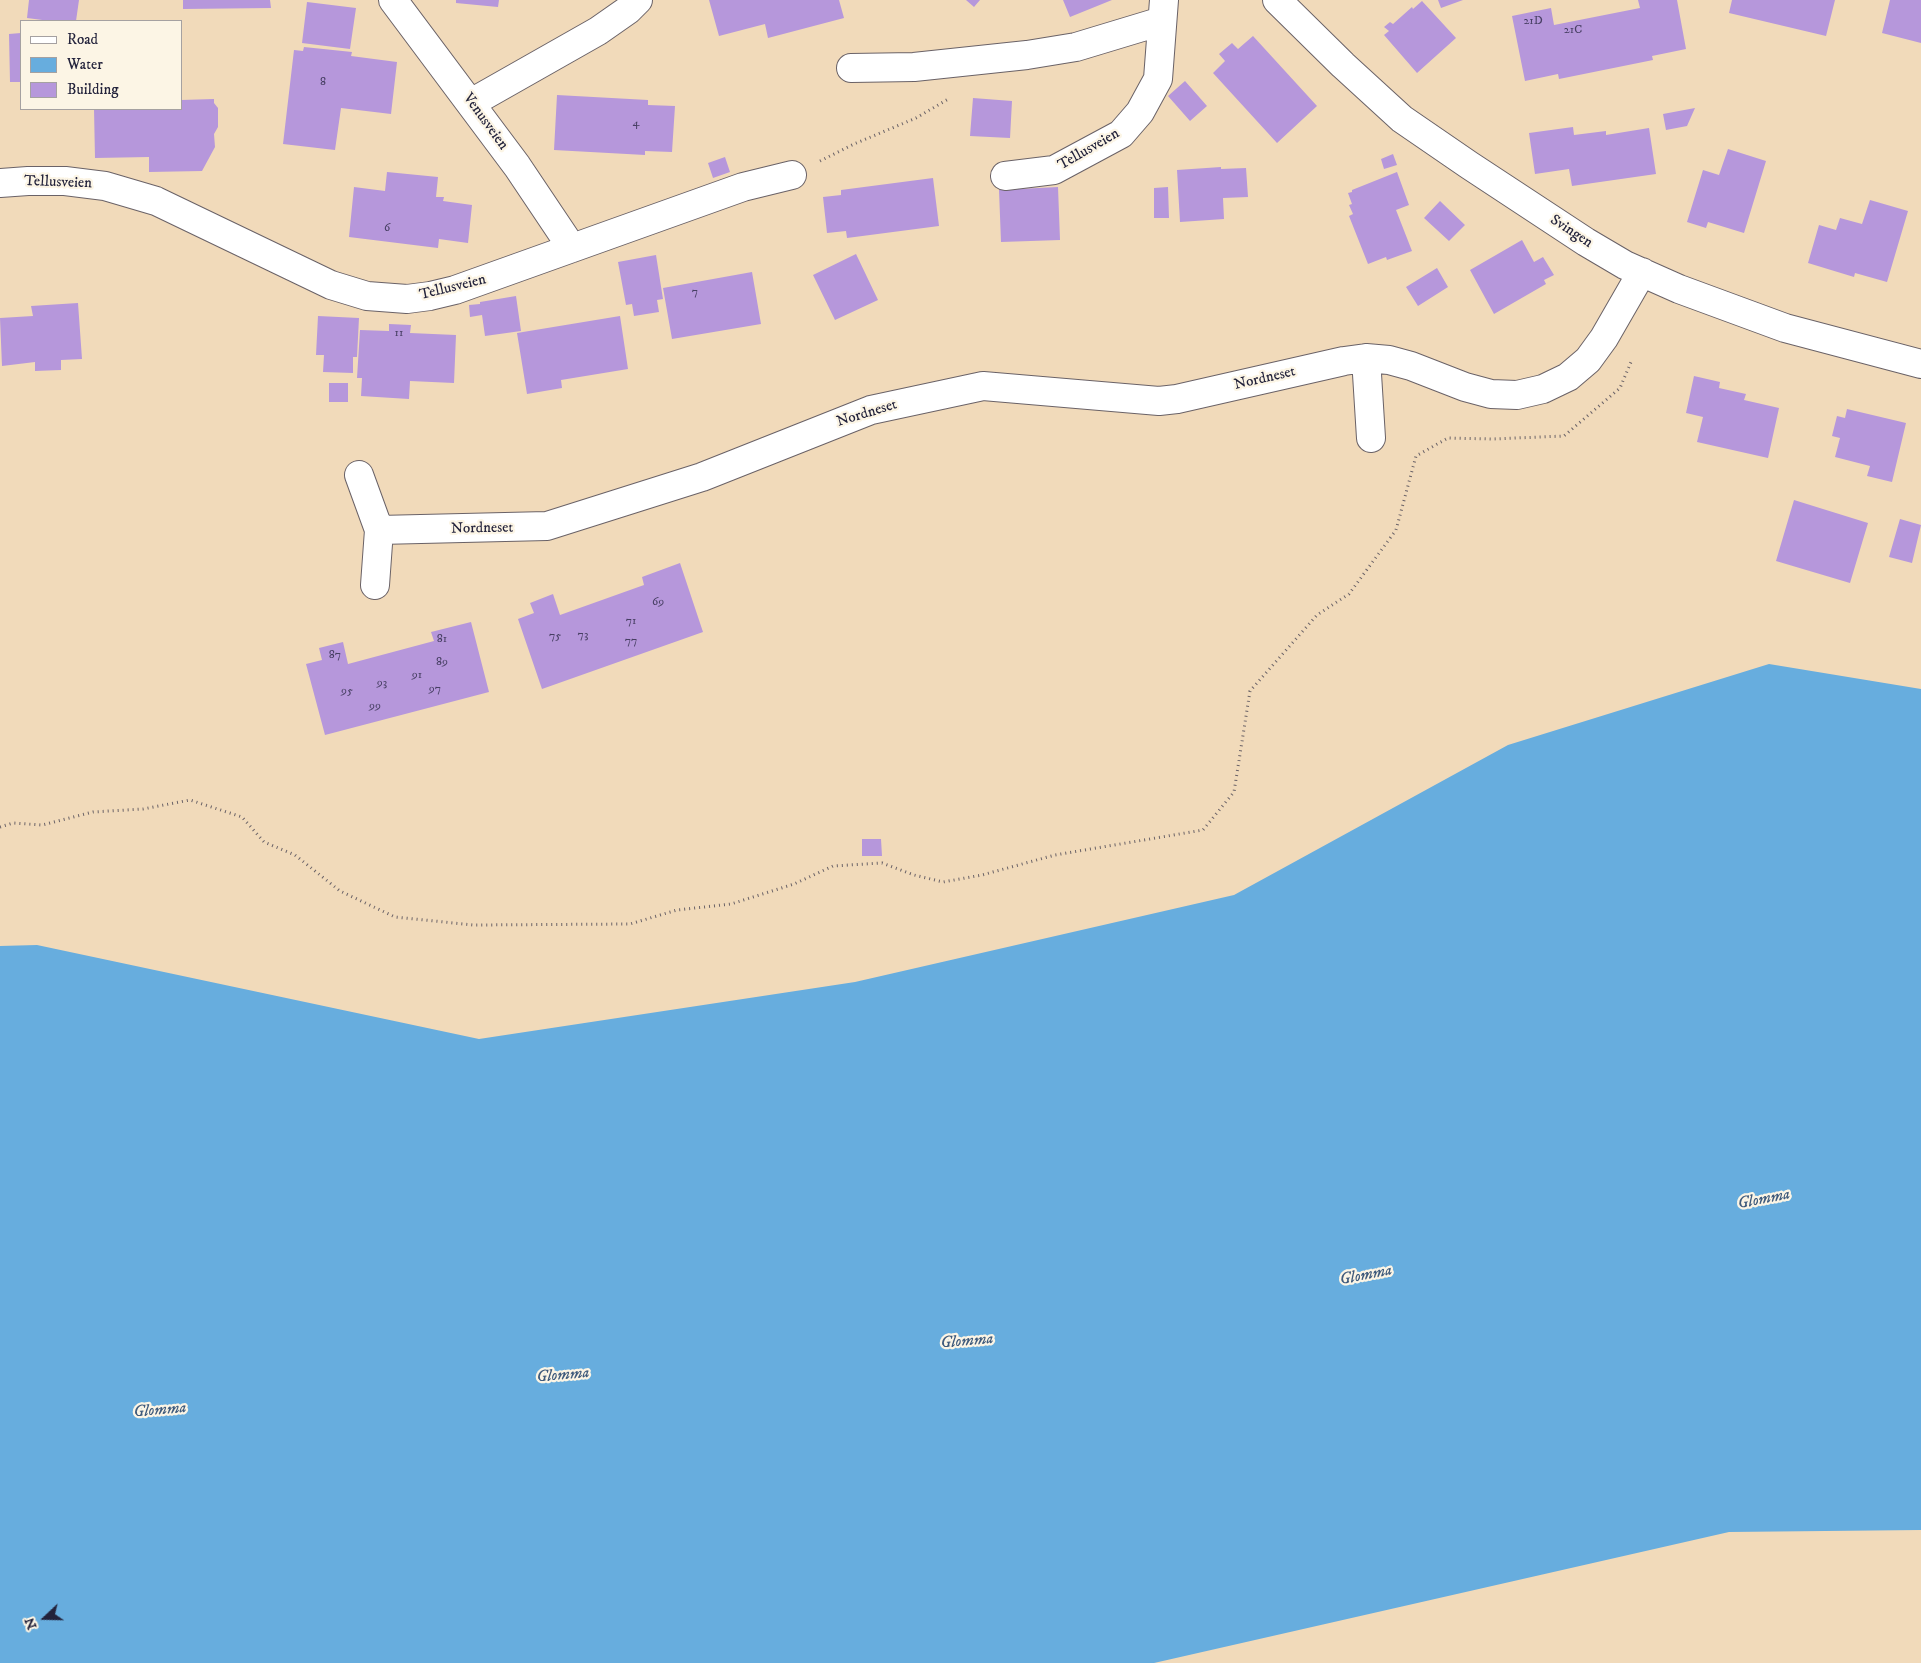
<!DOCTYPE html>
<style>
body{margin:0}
#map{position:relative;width:1921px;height:1663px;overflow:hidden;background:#f1daba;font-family:"IM FELL DW Pica",serif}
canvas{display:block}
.legend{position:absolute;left:20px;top:20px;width:162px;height:90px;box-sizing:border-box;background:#fcf5e5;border:1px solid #a5a1a1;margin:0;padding:6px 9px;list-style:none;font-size:15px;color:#22223b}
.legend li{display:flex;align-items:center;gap:10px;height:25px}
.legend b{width:25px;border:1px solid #a5a1a1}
.north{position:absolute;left:20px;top:1593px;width:50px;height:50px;-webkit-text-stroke:4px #fcf5e5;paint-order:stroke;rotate:249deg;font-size:14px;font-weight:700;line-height:20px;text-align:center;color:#22223b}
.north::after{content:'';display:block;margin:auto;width:18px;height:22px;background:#22223b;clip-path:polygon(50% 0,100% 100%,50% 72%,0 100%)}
</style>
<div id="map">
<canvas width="1921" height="1663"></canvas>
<ul class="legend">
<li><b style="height:6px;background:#fff"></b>Road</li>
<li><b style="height:14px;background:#67adde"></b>Water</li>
<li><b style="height:14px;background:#b697db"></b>Building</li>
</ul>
<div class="north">N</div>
</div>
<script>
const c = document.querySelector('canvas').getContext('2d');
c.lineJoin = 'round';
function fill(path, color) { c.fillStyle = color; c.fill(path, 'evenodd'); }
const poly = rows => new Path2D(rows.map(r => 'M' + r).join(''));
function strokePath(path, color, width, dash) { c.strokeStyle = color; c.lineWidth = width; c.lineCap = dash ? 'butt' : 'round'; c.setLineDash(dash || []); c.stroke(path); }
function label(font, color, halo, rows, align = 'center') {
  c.font = font + ' "IM FELL DW Pica",serif'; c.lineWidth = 4.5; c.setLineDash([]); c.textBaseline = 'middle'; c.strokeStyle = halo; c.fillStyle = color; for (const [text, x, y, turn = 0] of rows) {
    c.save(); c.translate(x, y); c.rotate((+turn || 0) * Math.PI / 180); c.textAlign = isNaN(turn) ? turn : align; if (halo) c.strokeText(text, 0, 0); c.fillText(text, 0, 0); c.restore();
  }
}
fill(poly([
 [1769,664,1921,689,1921,1530,1729,1532,1154,1663,0,1663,0,946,37,945,479,1039,855,982,1234,895,1508,745]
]), '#67adde');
fill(poly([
 [29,0,79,0,76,21,50,21,27,18],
 [183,0,270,0,271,8,183,9],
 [456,0,499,0,498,7,456,3],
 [709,0,839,0,844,18,768,38,765,24,719,36],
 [966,0,980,0,974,7],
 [1063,0,1112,0,1070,17],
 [1438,0,1463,0,1441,8],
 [1638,0,1677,0,1686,49,1652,56,1653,60,1564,78,1559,79,1558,74,1525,81,1512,16,1551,8,1554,25,1640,8],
 [1732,0,1835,0,1826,36,1729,13],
 [1890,0,1921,0,1921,43,1882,33],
 [1422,1,1456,38,1417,73,1384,35,1389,31,1384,27,1390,22,1393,24,1412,7,1413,9],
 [307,2,356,8,350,49,302,43],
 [21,33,21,82,10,82,9,34],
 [1253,36,1317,106,1277,143,1213,73,1225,61,1219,54,1232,43,1238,49],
 [304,47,352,52,351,56,397,62,391,114,341,108,335,150,283,144,294,50,303,51],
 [1185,81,1207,106,1190,121,1168,96],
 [557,95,648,100,648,105,675,106,672,152,645,151,645,155,554,150],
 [973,98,1012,101,1010,138,970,136],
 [214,99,214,103,218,108,218,127,214,134,215,147,202,171,149,172,149,157,95,158,94,109,181,109,181,100],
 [1695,108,1687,126,1666,130,1663,114],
 [1573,127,1574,135,1606,131,1606,135,1649,128,1656,174,1572,186,1569,169,1535,174,1529,133],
 [1728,149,1766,161,1744,233,1708,222,1706,228,1687,222,1703,170,1719,175],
 [1393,154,1397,165,1384,169,1381,159],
 [725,157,730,172,713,178,708,163],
 [1221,167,1221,169,1246,168,1248,197,1223,198,1224,219,1180,222,1177,170],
 [387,172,438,177,436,197,444,197,443,201,472,205,468,243,439,239,438,248,349,237,354,187,385,191],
 [1397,172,1409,205,1396,210,1412,251,1387,260,1386,257,1368,264,1349,216,1353,214,1349,205,1352,204,1348,193,1352,192,1352,190],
 [933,178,939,226,847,238,846,231,827,233,823,197,841,195,841,190],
 [1058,187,1060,240,1001,242,999,190],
 [1168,187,1169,218,1154,218,1154,188],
 [1870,200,1908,211,1887,282,1855,273,1854,277,1808,263,1819,225,1836,230,1840,218,1862,224],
 [1440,201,1465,225,1449,241,1424,218],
 [1522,240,1534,262,1543,257,1554,275,1544,280,1546,284,1494,314,1470,270],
 [856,254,878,300,835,320,813,275],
 [656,255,663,299,657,300,659,312,634,316,632,304,626,305,618,262],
 [1437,268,1448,287,1418,306,1406,287],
 [752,272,761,324,672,339,663,288],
 [516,296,521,331,485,336,482,315,470,317,469,305,480,304,480,302],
 [78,303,82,359,61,360,61,370,35,371,35,362,2,366,0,318,33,316,31,306],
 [318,316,359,318,357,357,353,357,353,373,323,372,324,355,316,355],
 [620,316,628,369,561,380,562,388,527,394,517,333],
 [389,324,411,325,410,333,456,335,454,383,410,381,409,399,361,396,362,378,357,378,360,330,389,331],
 [1694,376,1720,382,1719,388,1746,394,1744,400,1779,408,1768,458,1697,442,1703,417,1686,413],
 [329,383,348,383,348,402,329,402],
 [1847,409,1906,423,1892,482,1867,476,1870,466,1835,457,1840,438,1832,436,1837,416,1845,418],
 [1794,500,1868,523,1850,583,1776,561],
 [1900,519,1921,525,1912,563,1889,557],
 [680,563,703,632,542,689,518,619,534,613,530,603,553,594,560,615,644,585,642,577],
 [471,622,489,692,325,735,306,664,322,660,319,648,343,642,348,664,434,641,431,632],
 [862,839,881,839,882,856,862,856]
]), '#b697db');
const minor = poly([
 [393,0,517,166,572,248],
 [1277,0,1343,65,1402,119,1469,165,1586,242,1625,265,1679,289,1785,328,1921,364],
 [851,68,914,67,1027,55,1076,47,1162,21],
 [471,103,598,31,628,10,638,0],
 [1005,176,1054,170,1121,134,1140,112,1158,79,1164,0],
 [0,183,28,181,65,181,105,186,156,201,331,285,367,296,407,299,430,296,455,290,743,187,792,175],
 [1366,358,1371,438],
 [359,475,379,530,375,585],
 [379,530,547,526,702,477,871,410,983,386,1159,401,1177,399,1344,361,1366,358,1389,360,1411,366,1465,387,1491,394,1517,395,1543,389,1568,377,1588,360,1604,338,1642,272]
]);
strokePath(minor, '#6a6267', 30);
strokePath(poly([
 [820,161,854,144,916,118,950,98],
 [0,827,13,823,42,825,93,812,143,809,190,800,242,817,264,842,295,855,340,891,395,917,473,925,630,924,677,910,731,904,794,884,833,866,882,863,914,875,943,882,982,875,1055,855,1203,830,1234,792,1250,691,1317,615,1349,594,1396,530,1416,456,1448,438,1492,439,1564,436,1620,388,1631,362]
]), '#6a6267', 3, [1, 4]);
strokePath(minor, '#fff', 28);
label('12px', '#473f63', null, [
 ["21D",1533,22],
 ["21C",1573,31],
 ["8",323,83],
 ["4",636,124],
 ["6",387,229],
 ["7",695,293],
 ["11",399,334],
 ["69",658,603],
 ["71",631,622],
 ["73",583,636],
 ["75",555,637],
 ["81",442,640],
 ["77",631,642],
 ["87",335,656],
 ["89",442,663],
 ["91",417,676],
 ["93",382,684],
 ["97",435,690],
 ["95",347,692],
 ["99",375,707]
]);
label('15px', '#22223b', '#fcf5e5', [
 ["Venusveien",485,122,54],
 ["Tellusveien",1089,150,-30],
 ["Tellusveien",58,183,2],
 ["Svingen",1571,232,33],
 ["Tellusveien",453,288,-14],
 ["Nordneset",1265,379,-13],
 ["Nordneset",867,414,-17],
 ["Nordneset",482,529,-1]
]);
label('italic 16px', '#3e5a7c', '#fcf5e5', [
 ["Glomma",1764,1200,-11],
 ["Glomma",1366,1276,-11],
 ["Glomma",967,1342,-5],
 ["Glomma",563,1376,-5],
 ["Glomma",160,1411,-5]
]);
</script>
